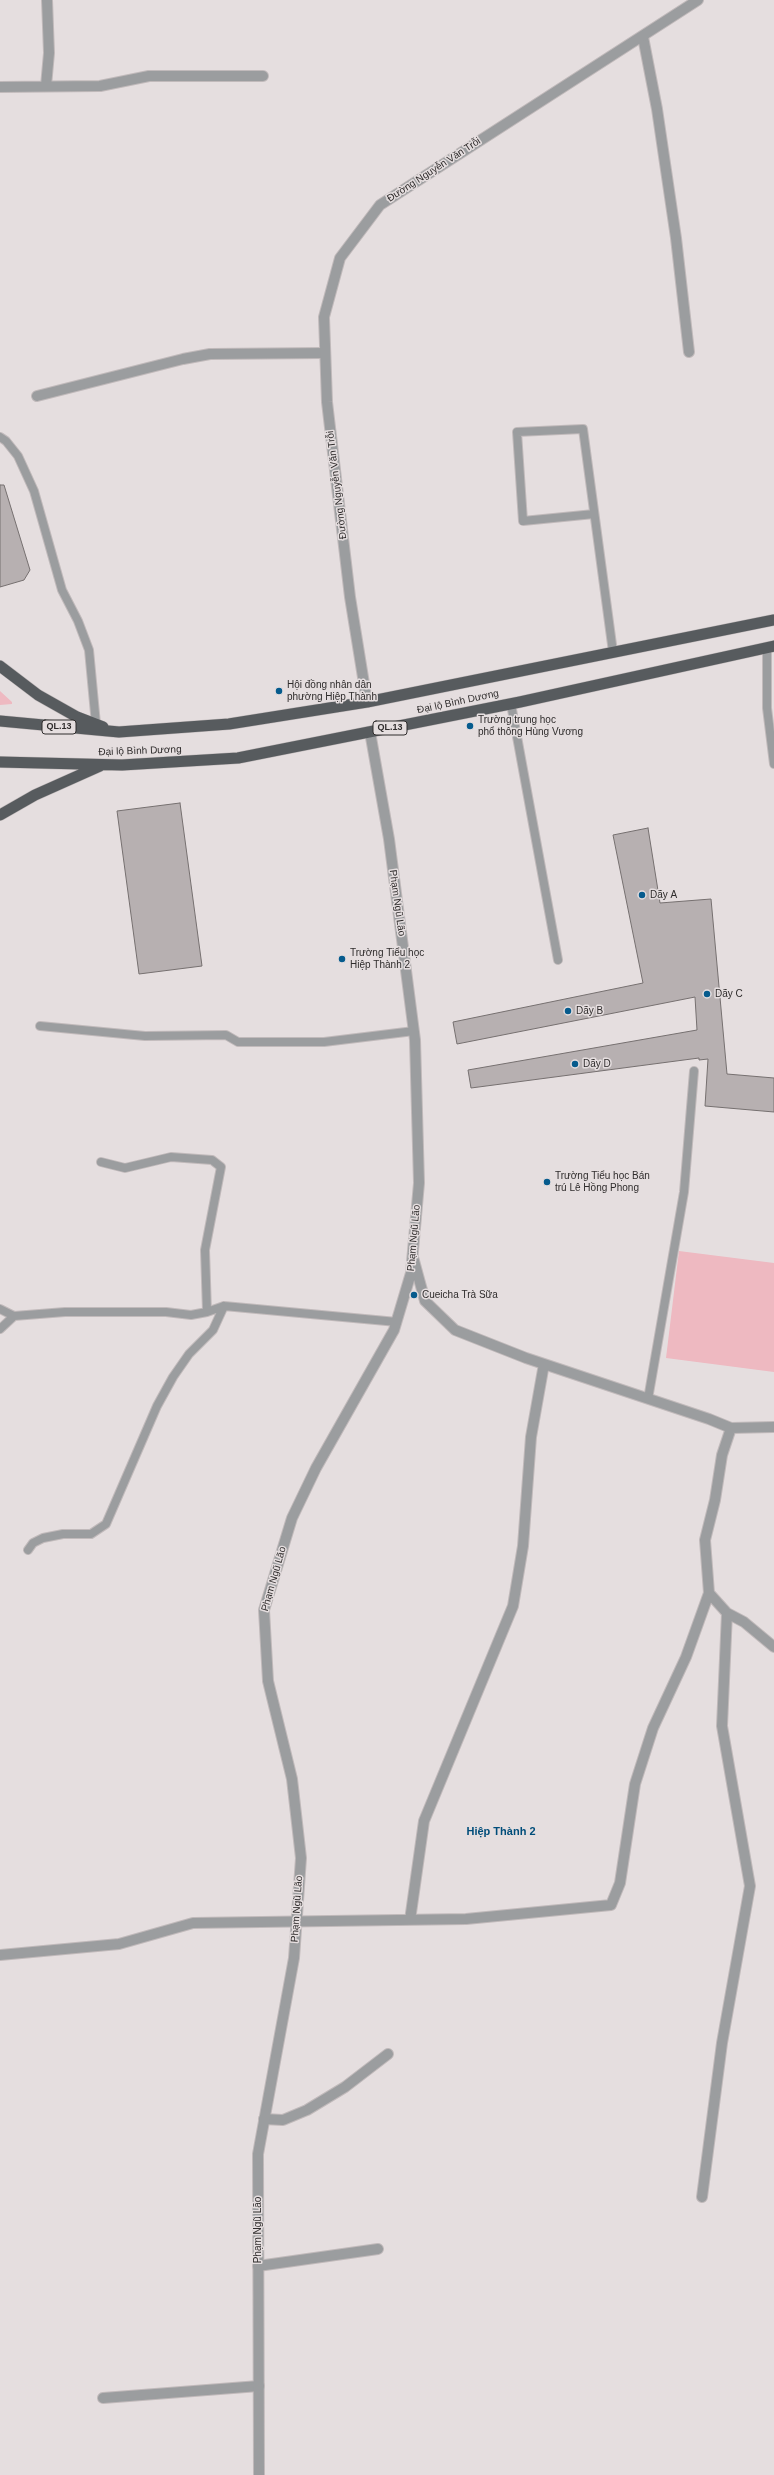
<!DOCTYPE html>
<meta charset="utf-8">
<style>
body{margin:0}
canvas{display:block;background:#e5dedf}
</style>
<canvas width="774" height="2475"></canvas>
<script>
const c = document.querySelector('canvas').getContext('2d');
c.lineJoin = 'round';
function fill(path, color) { c.fillStyle = color; c.fill(path, 'evenodd'); }
const poly = rows => new Path2D(rows.map(r => 'M' + r).join(''));
function strokePath(path, color, width, dash) { c.strokeStyle = color; c.lineWidth = width; c.lineCap = dash ? 'butt' : 'round'; c.setLineDash(dash || []); c.stroke(path); }
function label(font, color, halo, rows, align = 'center') {
  c.font = font + ' Arial,sans-serif'; c.lineWidth = 3; c.setLineDash([]); c.textBaseline = 'middle'; c.strokeStyle = halo; c.fillStyle = color; for (const [text, x, y, turn = 0] of rows) {
    c.save(); c.translate(x, y); c.rotate((+turn || 0) * Math.PI / 180); c.textAlign = isNaN(turn) ? turn : align; if (halo) c.strokeText(text, 0, 0); c.fillText(text, 0, 0); c.restore();
  }
}
fill(poly([
 [0,691,12,702,12,704,0,705],
 [679,1251,774,1263,774,1372,666,1358]
]), '#eeb9c1');
const building = poly([
 [0,485,4,485,30,570,24,580,0,587,0,485],
 [180,803,202,966,139,974,117,811,180,803],
 [648,828,660,903,711,899,727,1074,774,1078,774,1112,705,1106,708,1059,699,1060,699,1058,471,1088,468,1070,697,1030,695,997,457,1044,453,1022,643,983,613,835,648,828]
]);
fill(building, '#b7b0b1');
strokePath(building, '#767070', 1);
const service = poly([
 [0,437,6,441,18,456,34,491,62,590,78,621,89,650,96,724],
 [594,514,523,521,517,432,583,429,613,652],
 [767,648,767,708,774,764],
 [511,704,558,960],
 [40,1026,145,1036,226,1035,238,1042,324,1042,414,1031],
 [101,1162,125,1168,171,1157,212,1160,221,1167,205,1250,207,1312,224,1306,397,1322],
 [0,1309,14,1316,65,1312,166,1312,191,1315,207,1312],
 [0,1329,14,1316],
 [648,1399,684,1192,694,1071],
 [28,1550,33,1543,43,1538,63,1534,91,1534,106,1524,157,1406,173,1377,189,1354,213,1330,224,1306]
]);
const minor = poly([
 [643,37,657,109,676,238,689,352],
 [46,86,49,53,47,0],
 [0,87,100,86,149,76,263,76],
 [37,396,183,359,210,354,325,353],
 [413,1257,425,1301,455,1330,526,1358,709,1419,731,1428,722,1455,715,1500,705,1540,709,1593,727,1613,744,1622,774,1647],
 [731,1428,774,1427],
 [410,1920,424,1821,513,1606,523,1546,531,1437,544,1364],
 [0,1955,119,1944,193,1923,466,1919,611,1905,620,1883,635,1784,653,1728,686,1657,709,1593],
 [264,2119,283,2120,307,2110,345,2087,388,2054],
 [702,2197,722,2043,750,1886,722,1726,727,1613],
 [258,2266,378,2249],
 [103,2398,259,2386]
]);
const tertiary = poly([
 [367,702,350,597,327,402,324,317,340,258,380,205,698,0],
 [259,2475,258,2154,294,1958,301,1858,292,1779,268,1681,264,1610,292,1518,316,1468,394,1330,411,1273,419,1183,415,1040,389,839,370,732]
]);
const trunk = poly([
 [0,666,38,695,77,717,103,727],
 [0,721,119,732,229,724,367,702,774,620],
 [0,762,122,765,238,758,520,702,774,646],
 [0,815,35,795,100,766]
]);
strokePath(service, '#c1babb', 10);
strokePath(minor, '#c1babb', 12);
strokePath(tertiary, '#c1babb', 12);
strokePath(trunk, '#c1babb', 12);
strokePath(service, '#9b9d9f', 8);
strokePath(minor, '#9b9d9f', 10);
strokePath(tertiary, '#9b9d9f', 10);
strokePath(trunk, '#575b5e', 11);
for (const [x, y, r, color] of [
 [279,691,4,"#065b8d"],
 [470,726,4,"#065b8d"],
 [642,895,4,"#065b8d"],
 [342,959,4,"#065b8d"],
 [707,994,4,"#065b8d"],
 [568,1011,4,"#065b8d"],
 [575,1064,4,"#065b8d"],
 [547,1182,4,"#065b8d"],
 [414,1295,4,"#065b8d"]
]) { const dot = new Path2D(); dot.arc(x, y, r, 0, 2 * Math.PI); c.fillStyle = color; c.fill(dot); strokePath(dot, '#e5dedf', 1.5); }
for (const [x, y, w] of [
 [59,727,34],
 [390,728,34]
]) { const box = new Path2D(); box.roundRect(x - w / 2, y - 7, w, 14, 3); c.fillStyle = '#e5dedf'; c.fill(box); strokePath(box, '#2f2c2c', 1); }
label('bold 9px', '#2f2c2c', null, [
 ["QL.13",59,727],
 ["QL.13",390,728]
]);
label('10px', '#2f2c2c', '#e5dedf', [
 ["Đường Nguyễn Văn Trỗi",434,170,-33],
 ["Đường Nguyễn Văn Trỗi",337,485,-97],
 ["Đại lộ Bình Dương",458,702,-12],
 ["Đại lộ Bình Dương",140,751,-2],
 ["Phạm Ngũ Lão",397,903,82],
 ["Phạm Ngũ Lão",414,1238,-85],
 ["Phạm Ngũ Lão",274,1579,-74],
 ["Phạm Ngũ Lão",297,1909,-86],
 ["Phạm Ngũ Lão",258,2230,-90]
]);
label('10px', '#2f2c2c', '#e5dedf', [
 ["Hội đồng nhân dân",287,685],
 ["phường Hiệp Thành",287,697],
 ["Trường trung học",478,720],
 ["phổ thông Hùng Vương",478,732],
 ["Dãy A",650,895],
 ["Trường Tiểu học",350,953],
 ["Hiệp Thành 2",350,965],
 ["Dãy C",715,994],
 ["Dãy B",576,1011],
 ["Dãy D",583,1064],
 ["Trường Tiểu học Bán",555,1176],
 ["trú Lê Hồng Phong",555,1188],
 ["Cueicha Trà Sữa",422,1295]
], 'left');
label('bold 11px', '#004d7a', '#e5dedf', [
 ["Hiệp Thành 2",501,1832]
]);
</script>
